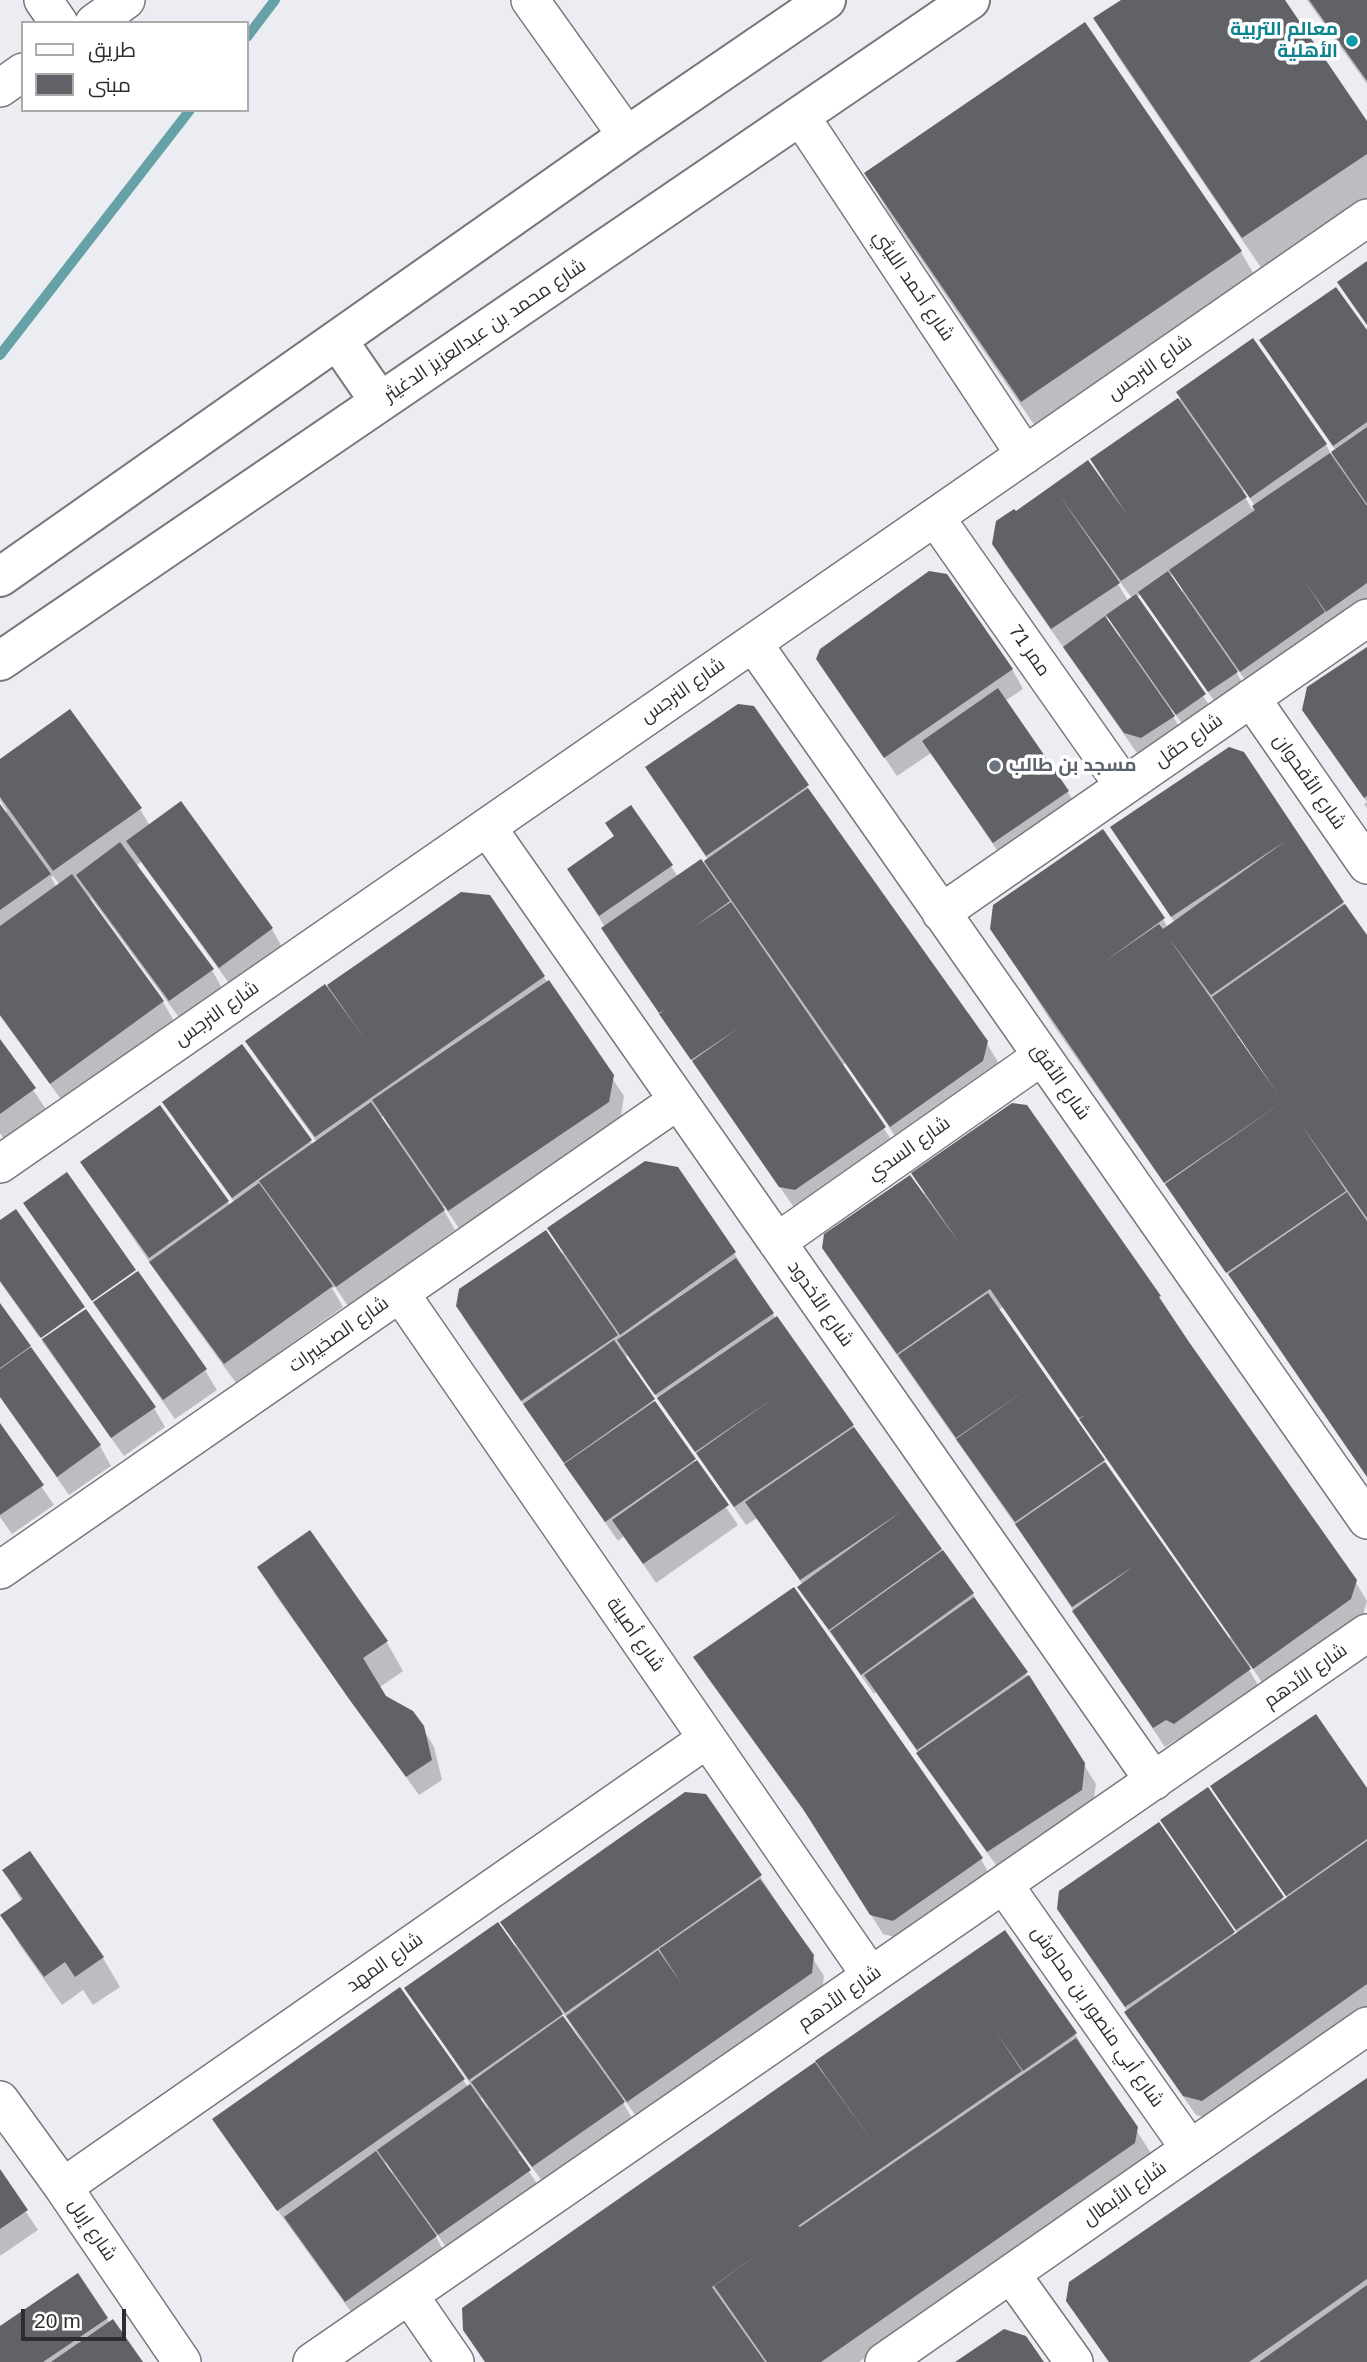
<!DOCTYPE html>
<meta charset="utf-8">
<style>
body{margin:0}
#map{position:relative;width:1367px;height:2362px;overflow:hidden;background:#ecedf2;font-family:Arial,Cairo,sans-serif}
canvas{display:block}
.legend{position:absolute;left:21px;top:21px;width:228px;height:91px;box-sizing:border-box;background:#fff;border:2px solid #ababac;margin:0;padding:9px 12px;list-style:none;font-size:21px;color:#2d2d2f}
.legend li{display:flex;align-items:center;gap:14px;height:35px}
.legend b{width:35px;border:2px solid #ababac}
.scale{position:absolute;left:21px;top:2309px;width:105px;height:32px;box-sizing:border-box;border:4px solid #2d2d2f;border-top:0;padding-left:9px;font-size:21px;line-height:24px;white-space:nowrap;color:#2d2d2f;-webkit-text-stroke:5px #fff;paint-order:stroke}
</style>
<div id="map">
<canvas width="1367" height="2362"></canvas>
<ul class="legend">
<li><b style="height:9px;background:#fff"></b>طريق</li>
<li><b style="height:19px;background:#616267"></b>مبنى</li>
</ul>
<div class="scale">20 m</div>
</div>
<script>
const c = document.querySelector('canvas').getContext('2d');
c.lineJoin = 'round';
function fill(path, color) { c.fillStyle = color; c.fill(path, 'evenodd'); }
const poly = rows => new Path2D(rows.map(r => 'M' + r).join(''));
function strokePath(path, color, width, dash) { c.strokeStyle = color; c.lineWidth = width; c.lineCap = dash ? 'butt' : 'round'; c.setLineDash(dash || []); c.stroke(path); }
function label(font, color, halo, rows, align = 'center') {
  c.font = font + ' Arial,Cairo,sans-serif'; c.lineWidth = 7; c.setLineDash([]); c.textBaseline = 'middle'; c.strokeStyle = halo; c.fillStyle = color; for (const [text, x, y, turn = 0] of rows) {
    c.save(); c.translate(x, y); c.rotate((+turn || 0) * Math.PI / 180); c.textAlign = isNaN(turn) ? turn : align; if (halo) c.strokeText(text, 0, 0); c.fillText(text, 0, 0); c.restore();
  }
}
fill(poly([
 [1124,0,1283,0,1367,124,1367,207,1266,275,1118,57,1096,19],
 [1307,0,1367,0,1367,84],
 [1084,25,1241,252,1263,290,1044,439,888,211,866,173],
 [1367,333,1367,611,1252,690,1238,670,1236,672,1248,692,1221,711,1141,594,1136,598,1216,715,1189,733,1172,710,1170,711,1185,737,1153,757,1137,753,1005,564,993,543,1015,513,1088,462,1102,482,1104,480,1092,459,1181,398,1326,445,1331,454,1336,451,1261,341],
 [1244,490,1255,506,1252,509,1242,492],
 [1173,574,1183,591,1180,593,1169,576],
 [1120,582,1132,598,1128,601,1118,584],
 [1109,617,1121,636,1118,638,1106,619],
 [1367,649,1367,808,1364,804,1367,802,1316,730,1304,710],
 [818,659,1012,669,1023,689,1005,701,1068,792,1084,821,1011,871,931,753,897,776],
 [753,708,819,805,986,1042,998,1062,994,1081,902,1146,845,1063,842,1065,896,1147,807,1209,793,1206,614,948,603,928,605,927,569,869,671,866,678,877,708,860,648,768],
 [1243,753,1367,939,1367,1476,1240,1291,1054,1026,992,929,1163,919,1168,928,1175,923,1112,827],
 [1240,1034,1271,1078,1268,1080,1236,1037],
 [0,761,140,809,150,826,181,804,272,929,283,949,231,986,141,862,136,866,212,970,223,990,181,1020,91,898,88,900,163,1002,174,1021,63,1102,0,1016,0,807,4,813,7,811,0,800],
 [53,876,60,885,57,888,51,877],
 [462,893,544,977,624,1096,620,1122,460,1230,444,1206,442,1207,455,1230,348,1306,335,1287,332,1288,343,1307,236,1383,163,1282,82,1163,228,1202,230,1206,235,1203,176,1122,165,1102,310,1141,313,1145,317,1142,259,1061,247,1042],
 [383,1116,390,1128,388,1129,380,1119],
 [0,1042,46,1109,4,1139,0,1133],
 [913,1174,1159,1297,1170,1316,1355,1581,1367,1601,1362,1619,1265,1687,1251,1666,1248,1668,1261,1690,1186,1743,1178,1739,1165,1747,1024,1537,836,1268,824,1248,925,1193],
 [1003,1307,1231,1637,1228,1639,998,1310],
 [25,1203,134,1269,91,1300],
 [0,1222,82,1307,39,1337,0,1282],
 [549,1229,734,1253,776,1319,973,1594,984,1614,1026,1673,1096,1784,1092,1810,1000,1871,876,1692,874,1694,811,1606,800,1587,803,1585,757,1518,746,1525,628,1355,624,1358,738,1525,656,1583,624,1536,618,1541,469,1326,457,1306,563,1253],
 [136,1272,205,1370,217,1390,175,1419,93,1303],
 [0,1306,100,1446,111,1466,69,1495,0,1397],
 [84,1310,154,1408,165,1427,124,1456,41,1340],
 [0,1426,54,1505,12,1534,0,1517],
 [259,1567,386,1641,403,1671,380,1687,386,1698,422,1727,434,1747,442,1780,419,1795,276,1596],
 [696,1657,981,1859,992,1879,905,1940,883,1934,817,1829,707,1677],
 [1208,1790,1284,1902,1288,1899,1224,1806,1367,1791,1367,2013,1214,2120,1196,2115,1138,2032,1126,2013,1128,2012,1071,1929,1159,1825,1235,1936,1238,1934,1174,1840],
 [5,1871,103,1958,120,1987,93,2005,83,1990,62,2005,19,1944,2,1915,22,1902],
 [760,1876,824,1976,822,1992,639,2120,623,2098,621,2099,634,2122,545,2185,520,2151,517,2153,541,2190,451,2254,437,2234,435,2235,447,2257,357,2320,226,2139,400,1990,468,2087,471,2085,406,1988,516,1946,502,1922],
 [562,2011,581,2040,579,2041,560,2012],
 [482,2098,488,2108,486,2109,479,2100],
 [386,2162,393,2173,391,2174,383,2164],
 [1004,1932,1075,2034,1154,2158,859,2362,485,2362,464,2329,825,2074],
 [1367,2080,1367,2362,1109,2362,1068,2301],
 [0,2173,38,2230,0,2256],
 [107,2319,141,2362,0,2362,0,2328]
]), '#0003');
strokePath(poly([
 [247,37,275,0],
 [0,355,190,110]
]), '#66a1a8', 10);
fill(poly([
 [1121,0,1285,0,1367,121,1367,154,1242,238,1093,18],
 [1309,0,1367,0,1367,81],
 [1085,22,1242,251,1021,402,864,173],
 [1367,261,1367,325,1337,282],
 [1336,287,1367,330,1367,422,1333,446,1259,340],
 [1253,338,1327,444,1250,498,1176,392],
 [1178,398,1247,497,1121,581,1059,495,1120,583,1051,629,992,544,996,521,1014,509,1016,511,1088,460,1128,516,1090,459],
 [1367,427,1367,504,1331,452],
 [1330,453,1367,506,1367,583,1326,612,1306,583,1325,612,1240,672,1169,570,1255,510,1252,506],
 [929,571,947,574,1013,669,884,758,816,659,820,649],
 [1168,571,1238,672,1208,692,1138,592],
 [1136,594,1206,694,1176,715,1106,615],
 [1105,616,1175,716,1141,738,1124,733,1063,647],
 [1367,647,1367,796,1364,798,1302,710,1307,687],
 [998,688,1069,791,993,843,922,741],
 [738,704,754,706,809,785,706,856,645,767],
 [70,709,142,808,53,871,0,797,0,759],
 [1229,747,1244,752,1344,902,1211,995,1168,937,1280,1097,1212,997,1345,904,1367,935,1367,1218,1300,1123,1346,1191,1226,1273,1165,1184,1284,1101,1164,1183,990,929,993,905,1103,829,1165,918,1104,962,1159,924,1163,929,1287,840,1171,917,1110,827],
 [808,788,988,1041,983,1061,890,1127,704,861],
 [181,801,273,928,219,968,126,841],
 [0,804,51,874,0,910],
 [631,805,673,865,599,916,567,869,614,836,605,823],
 [120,842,214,969,169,1001,76,875],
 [701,859,730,901,694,927,731,902,886,1127,795,1190,779,1187,692,1061,740,1027,691,1060,659,1014,666,1009,659,1013,601,928],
 [72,874,164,1001,50,1084,0,1015,0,926],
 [461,892,490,895,545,976,315,1137,245,1041,325,984,365,1039,327,985],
 [549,980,614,1075,609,1102,448,1211,372,1100],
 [0,1039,36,1088,0,1114],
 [242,1044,312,1140,232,1198,162,1102],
 [371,1102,445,1210,336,1287,259,1181],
 [1012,1103,1027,1105,1161,1296,1159,1297,1189,1342,1357,1580,1351,1599,1253,1669,1079,1419,1086,1415,1079,1418,990,1289,897,1354,822,1248,824,1234,910,1175,960,1244,911,1173],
 [160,1105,229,1201,149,1258,80,1162],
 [645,1161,678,1167,736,1252,620,1335,547,1228],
 [67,1172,136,1270,92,1301,23,1203],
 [259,1183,333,1286,224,1364,149,1262],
 [1347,1192,1367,1221,1367,1477,1228,1274],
 [16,1209,85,1307,41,1338,0,1281,0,1220],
 [546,1230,618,1335,521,1401,456,1306,459,1289],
 [736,1258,774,1313,655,1395,617,1340],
 [138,1271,207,1369,163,1400,93,1302],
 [988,1293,1105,1460,1015,1522,956,1439,1027,1389,956,1438,898,1355],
 [0,1303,31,1346,0,1368],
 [86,1309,156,1407,111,1438,42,1339],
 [777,1316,854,1425,734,1507,696,1453,775,1397,695,1452,657,1398],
 [614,1340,655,1399,564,1463,523,1404],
 [31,1347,101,1445,57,1477,0,1397,0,1369],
 [655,1401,696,1459,605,1522,564,1464],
 [0,1423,44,1485,0,1515],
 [854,1427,942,1549,829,1630,797,1587,902,1511,800,1580,745,1502],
 [697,1460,729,1505,643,1564,612,1520],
 [1105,1462,1251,1669,1174,1724,1166,1720,1153,1728,1072,1611,1134,1566,1072,1607,1015,1524],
 [310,1530,388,1641,363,1658,386,1696,413,1711,424,1726,432,1760,406,1777,349,1699,257,1567],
 [943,1550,974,1593,861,1675,830,1631],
 [794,1587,983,1858,893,1921,870,1915,803,1809,693,1657],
 [974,1597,1028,1672,917,1750,864,1675],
 [1029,1675,1085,1763,1082,1790,987,1852,916,1753],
 [1316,1714,1367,1788,1367,1839,1286,1896,1210,1786],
 [1208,1787,1284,1897,1236,1930,1160,1820],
 [685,1792,706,1794,762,1875,565,2013,500,1922],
 [1159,1822,1235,1932,1125,2007,1057,1909,1059,1891],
 [1367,1841,1367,1984,1202,2101,1183,2096,1124,2012],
 [30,1851,104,1957,75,1977,65,1962,44,1977,0,1915,23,1899,2,1870],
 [760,1879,814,1955,812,1973,627,2102,566,2016,658,1950,681,1983,659,1949],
 [498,1922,563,2014,469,2080,404,1988],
 [1005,1930,1077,2033,1023,2071,996,2032,1022,2071,798,2226,800,2227,1076,2038,1138,2127,1135,2143,821,2362,767,2362,714,2286,763,2250,712,2287,765,2362,485,2362,463,2330,462,2308,815,2062,880,2152,815,2061],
 [400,1987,465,2079,277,2211,212,2119],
 [563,2016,625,2102,532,2167,471,2082],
 [1367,2078,1367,2279,1249,2362,1109,2362,1066,2301,1069,2282],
 [470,2084,531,2170,438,2235,377,2150],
 [376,2151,437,2236,345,2302,284,2217],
 [0,2169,28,2210,0,2229],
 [78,2273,108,2318,43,2362,0,2362,0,2326],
 [1367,2285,1367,2362,1259,2362,1325,2315],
 [113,2319,143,2362,51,2362],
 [1004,2329,1026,2336,1044,2362,955,2362]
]), '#616267');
const street = poly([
 [43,0,59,23],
 [530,0,627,136],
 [94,23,126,0],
 [0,88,23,72],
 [801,117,1025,455],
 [935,517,1124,786],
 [753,643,1367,1520],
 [1251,698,1367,865],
 [487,827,1154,1781],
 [941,913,1367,618],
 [0,1164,1367,218],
 [777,1242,1042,1056],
 [400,1293,871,1976],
 [0,1570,677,1101],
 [1004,1885,1190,2149],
 [0,2100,63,2187,182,2362],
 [63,2187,707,1739],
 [1011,2274,1074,2362],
 [409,2295,455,2362],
 [312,2362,1367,1633],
 [884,2362,1367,2026]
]);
const secondary = poly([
 [338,341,380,402],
 [0,577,627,136,826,0],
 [0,661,970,0]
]);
strokePath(street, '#77787c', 40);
strokePath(secondary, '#77787c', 42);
strokePath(street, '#fff', 37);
strokePath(secondary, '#fff', 38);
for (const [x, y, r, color] of [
 [1352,41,7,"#0f9aa8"],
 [995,766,7,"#6b7280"]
]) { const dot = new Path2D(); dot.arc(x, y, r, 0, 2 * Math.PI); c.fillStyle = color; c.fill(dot); strokePath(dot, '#fff', 2.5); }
label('bold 19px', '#0d838f', '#fff', [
 ["معالم التربية",1338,30],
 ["الأهلية",1338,52]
], 'right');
label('19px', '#2d2d2f', '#fff', [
 ["شارع أحمد الليثي",913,286,56],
 ["شارع محمد بن عبدالعزيز الدغيثر",485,331,-34],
 ["شارع النرجس",1150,368,-35],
 ["ممر 71",1029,651,55],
 ["شارع النرجس",683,691,-35],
 ["شارع حقل",1189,741,-35],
 ["شارع الأقحوان",1309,782,55],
 ["شارع النرجس",217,1014,-35],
 ["شارع الأفق",1060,1082,55],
 ["شارع السدي",909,1149,-35],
 ["شارع الأخدود",820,1304,55],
 ["شارع الصخيبرات",339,1335,-35],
 ["شارع أصيلة",635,1635,55],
 ["شارع الأدهم",1306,1676,-35],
 ["شارع المهد",385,1963,-35],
 ["شارع الأدهم",840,1998,-35],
 ["شارع أبي منصور بن محاوش",1097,2017,55],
 ["شارع الأبطال",1125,2194,-35],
 ["شارع إربل",92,2230,56]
]);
label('bold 19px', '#5b616d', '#fff', [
 ["مسجد بن طالب",1009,766]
], 'left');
</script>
